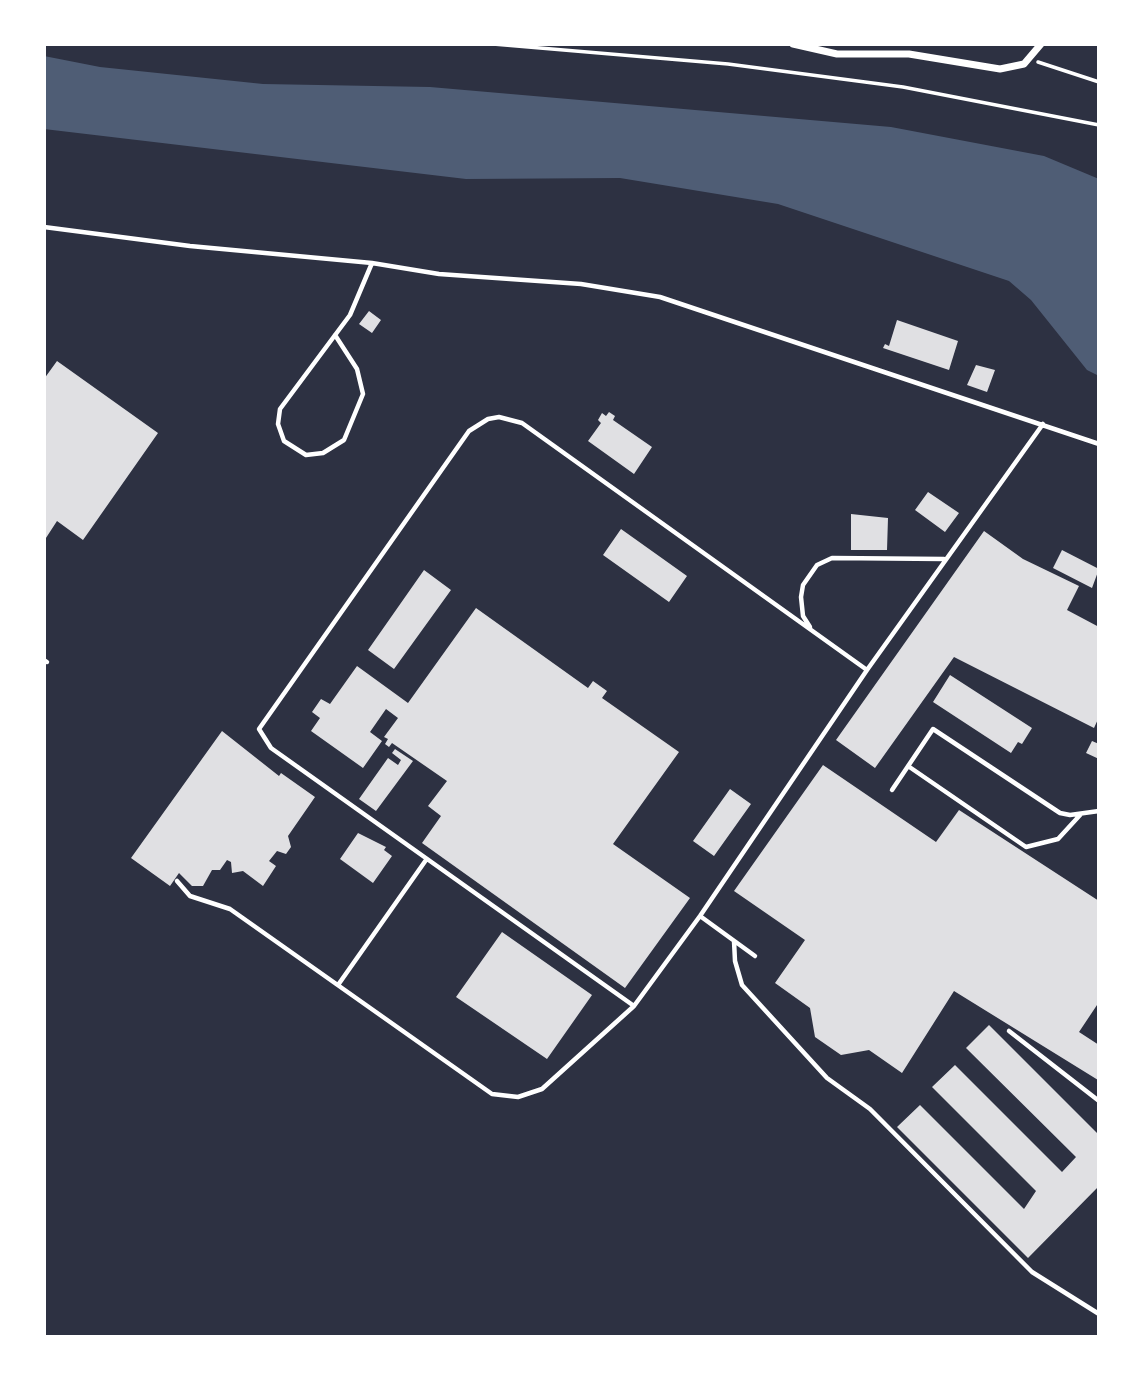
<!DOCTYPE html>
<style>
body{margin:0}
#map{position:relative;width:1143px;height:1381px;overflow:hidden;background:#2d3142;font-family:"Public Sans",sans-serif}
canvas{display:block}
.frame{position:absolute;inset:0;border:46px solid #fff;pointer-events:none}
</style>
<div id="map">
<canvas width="1143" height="1381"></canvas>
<div class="frame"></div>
</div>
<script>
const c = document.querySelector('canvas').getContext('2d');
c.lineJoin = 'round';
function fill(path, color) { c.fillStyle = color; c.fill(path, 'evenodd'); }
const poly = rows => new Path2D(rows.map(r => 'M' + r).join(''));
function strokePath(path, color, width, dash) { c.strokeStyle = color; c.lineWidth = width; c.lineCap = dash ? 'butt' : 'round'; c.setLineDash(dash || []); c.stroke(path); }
fill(poly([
 [44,56,100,67,263,84,430,87,891,127,1044,156,1099,179,1099,376,1087,370,1031,300,1009,281,778,204,620,178,466,179,44,129]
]), '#4f5d75');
fill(poly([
 [369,311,381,320,372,333,359,324],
 [897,320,958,341,949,370,883,348,885,344,889,346],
 [57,361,158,433,83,540,57,521,44,541,44,379],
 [976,365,995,370,987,392,967,385],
 [609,412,615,416,613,420,652,447,634,474,588,441,601,423,598,420,602,413,606,416],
 [928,492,959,513,945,532,915,510],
 [851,514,888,518,887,550,851,550],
 [621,529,687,576,669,602,603,555],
 [984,531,1023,559,1079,586,1067,610,1099,627,1099,717,1094,728,954,657,875,768,836,740],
 [1062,550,1099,569,1092,588,1053,568],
 [424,570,451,590,394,669,368,650],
 [476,608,588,688,593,681,607,691,602,698,679,752,613,844,690,898,625,988,422,843,441,816,428,806,447,781,392,743,389,747,385,744,388,739,384,737,398,718,386,709,370,732,382,741,363,768,311,731,320,718,312,712,321,699,330,704,357,666,408,703],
 [950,675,1032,728,1022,744,1018,742,1011,753,933,702],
 [222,731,279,776,281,773,315,797,288,836,291,847,286,854,277,851,269,861,276,866,263,886,243,871,232,873,231,862,227,860,220,870,212,870,203,886,192,886,179,873,170,886,131,858],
 [1092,741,1099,744,1099,759,1086,753],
 [395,749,413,761,376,811,359,799,388,758,398,765,401,760,392,753],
 [823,765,936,842,959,810,1099,901,1099,1002,1079,1032,1099,1045,1098,1080,954,991,902,1073,869,1050,841,1055,815,1037,810,1008,775,983,805,940,734,891],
 [730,789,751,804,714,856,693,841],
 [358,833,386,847,384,850,392,856,373,883,340,859],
 [502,932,592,995,547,1059,456,997],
 [989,1025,1099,1135,1099,1186,1028,1258,897,1127,920,1105,1024,1209,1036,1191,932,1087,955,1065,1062,1172,1076,1157,966,1048]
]), '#e0e0e3');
strokePath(poly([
 [493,44,728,64,903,87,1099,125],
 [1038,62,1099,82]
]), '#fff', 3.5);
strokePath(poly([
 [44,227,190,246,372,263,439,274,581,284,660,297,1099,444],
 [335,335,357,369,363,394,344,440,323,453,306,455,284,441,278,424,280,409,350,315,372,263],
 [810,627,803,616,801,597,803,585,817,565,832,558,944,559],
 [44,660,47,662],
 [908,766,1026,847,1058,839,1081,814],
 [892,790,933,729,1060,813,1070,815,1099,811],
 [177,881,190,896,230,909,492,1094,518,1097,542,1089,634,1006,700,916,867,670,1043,424],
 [700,916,755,956],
 [734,941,735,961,742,985,827,1078,870,1109,1032,1272,1099,1314],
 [338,985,426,860],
 [634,1006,271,748,259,729,469,431,488,419,499,417,522,423,867,670],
 [1009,1031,1099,1101]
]), '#fff', 4.5);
strokePath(poly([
 [793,44,837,54,909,54,1000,69,1024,64,1041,44]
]), '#fff', 7);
</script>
